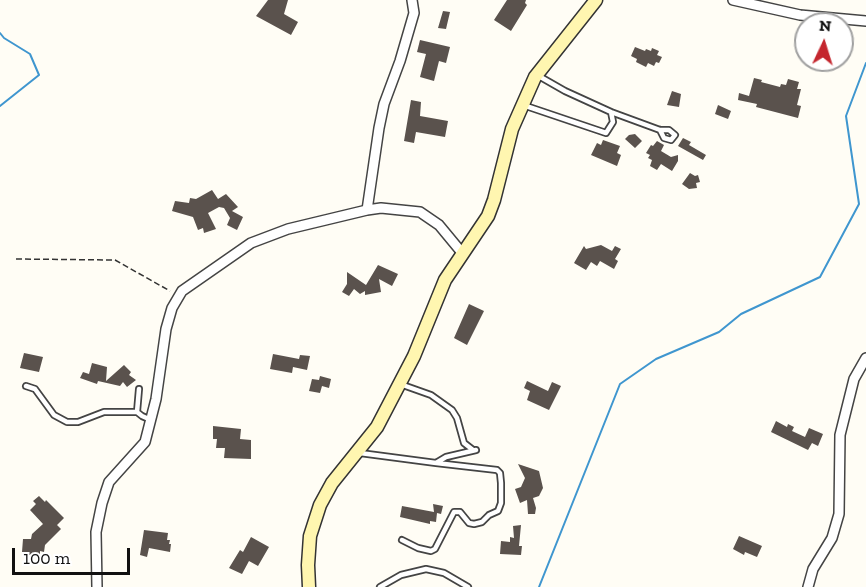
<!DOCTYPE html>
<style>
body{margin:0}
#map{position:relative;width:866px;height:587px;overflow:hidden;background:#fffdf5;font-family:"Zilla Slab",serif}
canvas{display:block}
.north{position:absolute;left:794px;top:12px;width:60px;height:60px;box-sizing:border-box;background:#fff;border:2px solid #a0a0a0;border-radius:50%;rotate:4deg;font-size:16px;font-weight:700;line-height:24px;text-align:center;color:#111}
.north::after{content:'';display:block;margin:auto;width:21px;height:27px;background:#c4262e;clip-path:polygon(50% 0,100% 100%,50% 72%,0 100%)}
.scale{position:absolute;left:12px;top:548px;width:118px;height:27px;box-sizing:border-box;border:3px solid #111;border-top:0;padding-left:8px;font-size:18px;line-height:21px;white-space:nowrap;color:#111;-webkit-text-stroke:4px #fff;paint-order:stroke}
</style>
<div id="map">
<canvas width="866" height="587"></canvas>
<div class="north">N</div>
<div class="scale">100 m</div>
</div>
<script>
const c = document.querySelector('canvas').getContext('2d');
c.lineJoin = 'round';
const poly = rows => new Path2D(rows.map(r => 'M' + r).join(''));
function strokePath(path, color, width, dash) { c.strokeStyle = color; c.lineWidth = width; c.lineCap = dash ? 'butt' : 'round'; c.setLineDash(dash || []); c.stroke(path); }
function fill(path, color) { c.fillStyle = color; c.fill(path, 'evenodd'); }
strokePath(poly([
 [0,33,4,38,30,54,39,75,0,106],
 [539,587,620,384,656,359,719,332,741,314,820,277,859,204,846,116,866,63]
]), '#3f96cf', 2);
fill(poly([
 [268,0,288,0,284,14,298,22,291,35,256,16],
 [507,0,526,0,525,3,527,5,511,31,494,20],
 [443,11,450,12,446,29,438,28],
 [420,40,450,47,446,63,439,61,434,81,420,77,426,54,417,52],
 [635,47,645,51,646,49,651,51,652,48,659,51,657,55,662,57,659,63,656,62,654,66,648,63,646,67,636,62,637,59,631,56],
 [754,78,762,80,761,82,780,87,781,84,786,85,788,79,799,82,797,89,801,89,797,105,801,106,798,118,756,107,757,104,738,100,739,93,749,96],
 [672,91,681,94,679,107,667,105],
 [411,100,421,102,420,116,448,121,445,137,416,132,414,143,404,141],
 [718,105,731,111,728,119,715,114],
 [635,134,642,141,635,148,625,139,629,135],
 [683,138,691,142,689,145,706,155,703,160,678,146],
 [603,140,620,146,617,153,621,155,617,166,591,155,597,143,601,145],
 [657,141,664,145,661,151,671,157,678,155,678,161,672,171,661,164,657,170,650,166,652,160,648,158,650,155,646,153,651,145,653,146],
 [690,173,695,176,698,175,700,182,696,183,697,188,689,189,682,184],
 [212,190,218,199,226,194,238,207,232,211,243,217,237,230,227,225,230,218,224,208,219,207,208,213,216,229,204,233,203,228,198,230,193,217,172,211,175,201,189,203,190,198,196,199],
 [601,245,612,251,615,246,621,249,615,259,618,261,614,269,600,261,597,266,591,262,586,270,574,263,584,246,586,249],
 [378,265,398,274,392,286,379,279,381,292,365,295,365,291,360,294,354,289,349,296,342,292,347,284,347,272,366,285],
 [469,304,484,311,467,345,454,338],
 [24,353,43,357,39,372,20,368],
 [273,354,299,359,300,355,310,356,307,370,293,367,292,373,270,369],
 [92,363,107,367,106,381,124,365,131,372,129,375,136,380,127,387,123,382,120,386,98,381,97,384,80,378,83,372,89,374],
 [320,376,331,379,329,388,322,386,320,393,309,391,312,379,319,380],
 [527,381,548,391,552,382,561,386,549,410,527,400,530,391,524,388],
 [776,421,787,427,788,424,794,427,792,431,805,437,809,428,823,434,818,446,812,443,808,450,771,432],
 [213,426,241,429,240,439,251,440,251,459,224,458,225,448,216,448,217,439,213,439],
 [518,464,539,471,543,488,539,496,533,498,536,508,535,514,528,514,527,500,520,503,515,489,521,487,525,478],
 [39,496,45,502,46,500,64,518,57,525,61,529,45,545,44,552,40,551,40,555,28,555,29,552,22,552,23,539,31,539,32,534,43,524,30,510,36,504,33,501],
 [433,504,443,506,441,514,437,513,436,522,430,521,430,524,400,517,402,506,434,512],
 [521,525,519,546,522,546,521,555,500,554,501,541,510,542,510,537,514,538,513,526],
 [144,530,168,533,167,540,170,540,169,544,171,544,170,552,149,548,147,557,140,555],
 [739,536,762,546,757,557,745,552,744,555,733,549],
 [251,537,269,547,258,566,249,561,242,574,229,568,240,550,243,552]
]), '#5a524d');
const service = poly([
 [537,75,565,91,611,112,660,130,669,130,675,135,671,140,664,138,660,130],
 [523,105,606,133,613,122,611,112],
 [400,384,431,395,452,410,457,418,464,443,473,450],
 [26,386,35,389,54,415,67,422,78,422,104,412,137,412],
 [139,389,137,412,142,416,151,420],
 [360,453,436,463,446,457,476,450],
 [402,540,418,548,431,551,435,549,454,512,460,512,469,523,474,524,482,522,489,515,498,511,501,503,501,483,500,473,497,470,436,463],
 [380,587,401,575,426,569,444,573,468,587]
]);
const minor = poly([
 [733,0,800,15,866,21],
 [367,210,379,128,384,104,400,61,414,13,412,0],
 [97,587,96,532,102,503,109,482,145,442,156,399,166,329,172,308,182,291,251,243,288,229,367,210,381,208,420,212,439,225,463,254],
 [808,587,813,569,832,538,839,514,840,435,854,379,866,358]
]);
const secondary = poly([
 [309,587,308,565,310,536,320,505,332,483,377,427,414,356,445,280,488,216,494,200,512,129,535,77,596,0]
]);
strokePath(service, '#444', 8);
strokePath(minor, '#444', 12);
strokePath(secondary, '#333', 15);
strokePath(poly([
 [16,259,115,260,170,291]
]), '#333', 1.5, [6, 3]);
strokePath(service, '#fff', 4.5);
strokePath(minor, '#fff', 9);
strokePath(secondary, '#fff6b0', 12);
</script>
